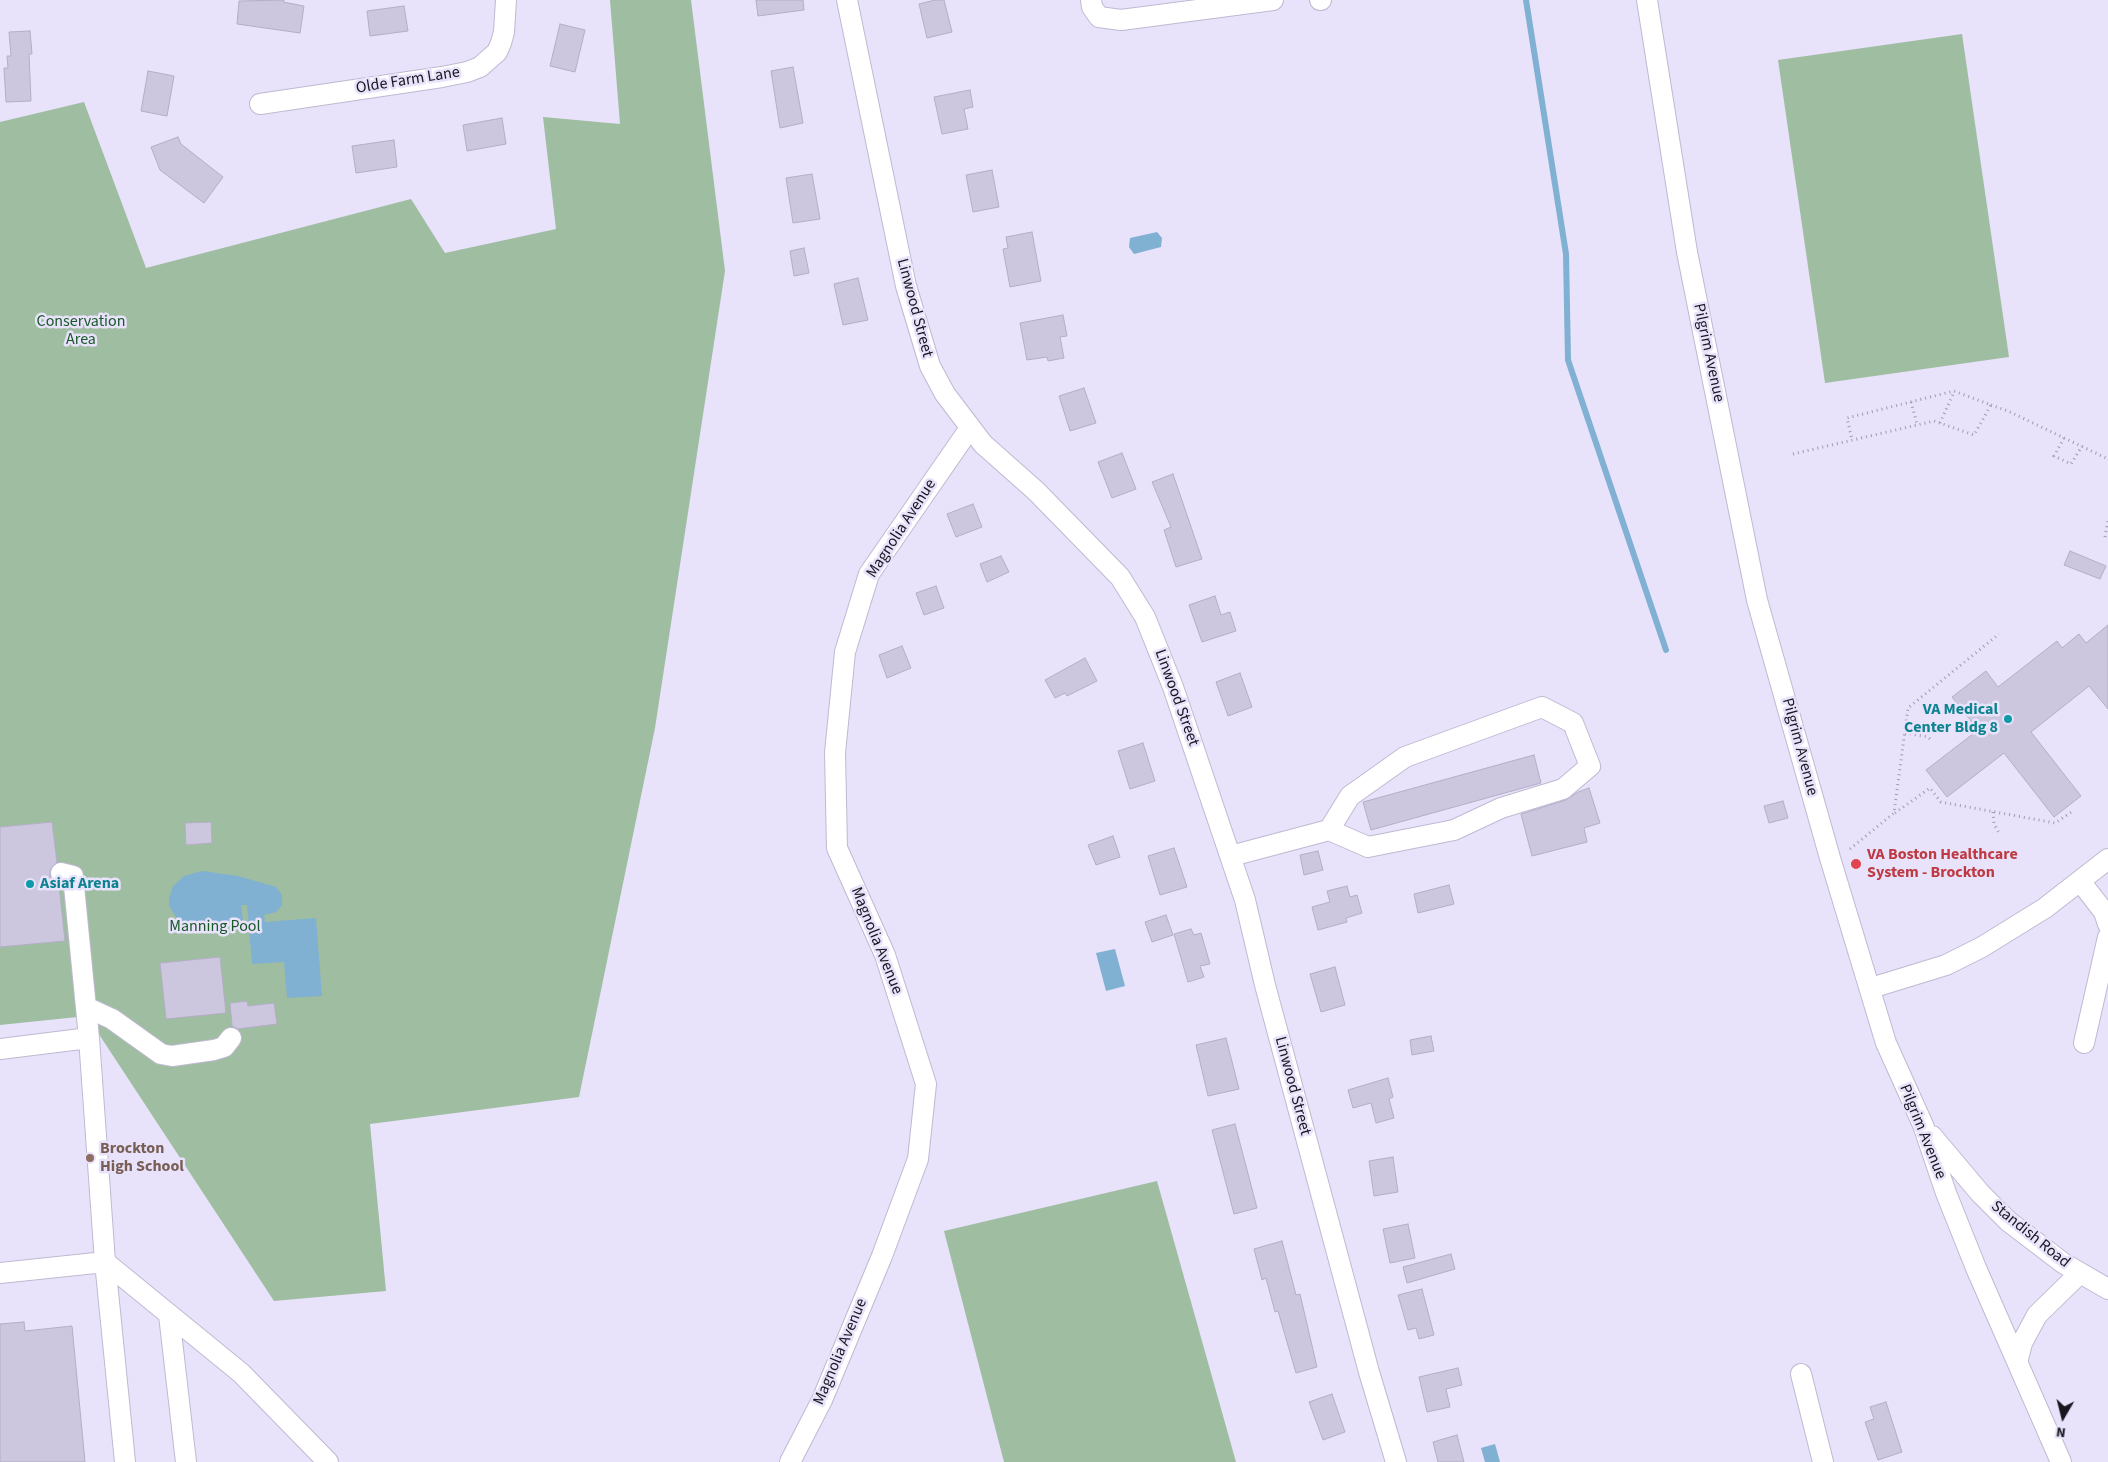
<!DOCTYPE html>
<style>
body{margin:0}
#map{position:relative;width:2108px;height:1462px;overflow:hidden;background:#e8e2fb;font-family:"Source Sans 3",sans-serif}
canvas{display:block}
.north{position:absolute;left:2038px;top:1392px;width:50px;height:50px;-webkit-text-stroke:4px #e8e2fb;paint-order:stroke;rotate:188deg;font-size:14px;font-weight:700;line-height:20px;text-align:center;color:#18161e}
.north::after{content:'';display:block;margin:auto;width:18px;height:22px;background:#18161e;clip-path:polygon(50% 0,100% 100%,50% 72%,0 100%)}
</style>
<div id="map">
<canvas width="2108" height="1462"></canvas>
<div class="north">N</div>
</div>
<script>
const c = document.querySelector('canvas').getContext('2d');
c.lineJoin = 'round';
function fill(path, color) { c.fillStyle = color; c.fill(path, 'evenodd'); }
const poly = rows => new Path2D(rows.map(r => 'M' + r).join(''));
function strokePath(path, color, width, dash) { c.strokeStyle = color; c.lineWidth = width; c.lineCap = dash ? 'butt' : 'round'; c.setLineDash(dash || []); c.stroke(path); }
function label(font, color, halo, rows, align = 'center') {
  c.font = font + ' "Source Sans 3",sans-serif'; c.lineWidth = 5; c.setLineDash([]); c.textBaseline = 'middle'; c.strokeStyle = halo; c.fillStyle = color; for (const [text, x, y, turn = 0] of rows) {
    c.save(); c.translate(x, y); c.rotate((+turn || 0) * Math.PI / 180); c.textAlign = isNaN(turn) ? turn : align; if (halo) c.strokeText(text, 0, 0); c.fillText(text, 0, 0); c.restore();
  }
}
fill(poly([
 [610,0,691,0,725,271,655,728,579,1097,370,1124,386,1291,274,1301,87,1016,0,1025,0,122,84,102,146,268,411,199,445,253,556,229,543,117,620,124],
 [1962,34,2009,357,1825,383,1778,60],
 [1157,1181,1236,1462,1004,1462,944,1231]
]), '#9fbda1');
fill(poly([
 [1157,232,1162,238,1161,247,1134,254,1129,247,1130,238],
 [202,871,238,876,276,887,282,895,282,905,276,912,264,915,265,922,316,918,322,996,287,998,284,962,252,964,247,905,241,905,243,920,211,929,192,928,178,920,169,906,169,899,173,886,184,876],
 [1115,949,1125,986,1106,991,1096,953],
 [1495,1444,1500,1462,1485,1462,1481,1448]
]), '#80b0d2');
strokePath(poly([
 [1526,0,1566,254,1568,360,1666,650]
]), '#80b0d2', 6);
const building = poly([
 [284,0,283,2,304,6,300,33,237,24,239,1,284,0],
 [756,0,803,0,804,10,758,16,756,0],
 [935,0,944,0,952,32,927,38,919,4,935,0],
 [404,6,408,31,370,36,367,11,404,6],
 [560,24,585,30,575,72,550,66,560,24],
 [30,31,32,54,29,54,31,101,6,102,4,68,8,68,7,56,11,56,9,32,30,31],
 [793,67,803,123,780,128,771,71,793,67],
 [148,71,174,76,167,116,141,111,148,71],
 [970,90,973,107,964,109,968,129,942,134,934,97,970,90],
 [502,118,506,144,467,151,463,125,502,118],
 [178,137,181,144,223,177,204,203,160,170,151,147,178,137],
 [394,140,397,167,356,173,352,146,394,140],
 [992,170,999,207,973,212,966,175,992,170],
 [812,174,820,219,793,223,786,178,812,174],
 [1032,232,1041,281,1010,287,1003,249,1008,248,1006,237,1032,232],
 [804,248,809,273,794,276,790,251,804,248],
 [858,278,868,320,843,325,834,284,858,278],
 [1063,315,1067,336,1060,337,1064,358,1048,361,1047,357,1027,360,1020,323,1063,315],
 [1084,388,1096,423,1070,431,1059,396,1084,388],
 [1122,453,1136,489,1112,498,1098,462,1122,453],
 [1173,474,1202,559,1176,567,1164,530,1171,527,1152,482,1173,474],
 [973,504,982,527,956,537,947,514,973,504],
 [2070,551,2106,566,2100,579,2064,565,2070,551],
 [1001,556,1009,572,987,582,980,564,1001,556],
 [936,586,944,608,924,615,916,593,936,586],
 [1215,596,1221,615,1230,612,1236,631,1202,642,1189,605,1215,596],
 [2108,625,2108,709,2089,686,2031,732,2081,796,2054,817,2004,753,1947,797,1926,770,1978,730,1952,697,1986,671,1998,687,2057,641,2062,648,2079,634,2086,643,2108,625],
 [902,646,911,668,887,678,879,655,902,646],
 [1085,658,1097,681,1067,696,1065,693,1055,698,1045,680,1085,658],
 [1240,673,1252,707,1228,716,1216,682,1240,673],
 [1143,743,1155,781,1130,789,1118,751,1143,743],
 [1534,755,1541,783,1371,830,1363,802,1534,755],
 [1589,788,1600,823,1584,828,1587,842,1532,856,1521,814,1566,800,1578,792,1589,788],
 [1783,801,1788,818,1769,823,1764,806,1783,801],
 [52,822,57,862,50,870,50,876,53,882,59,885,65,941,0,947,0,827,52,822],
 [211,822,212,843,186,845,185,823,211,822],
 [1113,836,1120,857,1096,865,1088,845,1113,836],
 [1174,848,1187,887,1160,895,1148,856,1174,848],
 [1318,851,1323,870,1304,875,1300,855,1318,851],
 [1449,885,1454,904,1418,913,1414,894,1449,885],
 [1347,886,1350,897,1357,895,1362,913,1346,918,1347,922,1318,930,1312,907,1330,902,1327,891,1347,886],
 [1166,915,1173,935,1152,942,1145,922,1166,915],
 [1191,929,1194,935,1201,933,1210,964,1200,966,1204,977,1188,982,1174,934,1191,929],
 [220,957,226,1013,166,1019,160,963,220,957],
 [1335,967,1345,1005,1321,1012,1310,974,1335,967],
 [247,1001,248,1006,274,1003,277,1024,238,1029,232,1026,230,1003,247,1001],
 [1431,1036,1434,1051,1412,1055,1410,1040,1431,1036],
 [1226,1038,1239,1089,1208,1096,1196,1045,1226,1038],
 [1388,1078,1393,1097,1389,1099,1394,1118,1376,1123,1371,1103,1353,1108,1348,1090,1388,1078],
 [1235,1124,1257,1208,1234,1214,1212,1130,1235,1124],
 [1393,1157,1398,1192,1374,1196,1369,1161,1393,1157],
 [1408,1224,1415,1258,1390,1263,1383,1229,1408,1224],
 [1282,1241,1296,1295,1300,1294,1317,1367,1296,1373,1278,1311,1275,1312,1266,1278,1262,1280,1254,1249,1282,1241],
 [1451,1254,1455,1269,1407,1283,1403,1267,1451,1254],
 [1422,1289,1434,1335,1419,1339,1416,1328,1408,1330,1398,1295,1422,1289],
 [24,1322,25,1331,72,1326,85,1462,0,1462,0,1324,24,1322],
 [1458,1368,1462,1385,1446,1389,1450,1407,1427,1412,1419,1377,1458,1368],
 [1332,1394,1345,1432,1323,1440,1309,1402,1332,1394],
 [1886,1402,1902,1452,1878,1460,1865,1422,1874,1419,1870,1407,1886,1402],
 [1457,1435,1464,1462,1438,1462,1433,1442,1457,1435]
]);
fill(building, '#ccc6de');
strokePath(building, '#b3aec5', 1);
const minor = poly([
 [847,0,906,286,930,366,945,394,983,444,1036,491,1120,577,1145,617,1173,687,1245,900,1265,985,1369,1372,1396,1462],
 [1091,0,1092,7,1099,17,1121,20,1273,0],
 [1320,0,1321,0],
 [1647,0,1687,252,1757,600,1830,858,1886,1043,1923,1125,1946,1193,1976,1268,2061,1462],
 [260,104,442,77,467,72,480,67,497,52,501,43,504,32,506,0],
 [1231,856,1329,830,1350,796,1405,757,1542,707,1573,723,1590,766,1563,789,1501,808,1454,830,1368,847,1329,830],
 [61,873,73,876,89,1038],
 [2080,881,2104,912,2108,924],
 [1871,988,1946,965,1982,947,2045,908,2108,859],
 [86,1007,112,1019,161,1054,172,1056,214,1050,224,1047,231,1038],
 [2084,1043,2108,937],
 [0,1049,89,1038,105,1262,125,1462],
 [1932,1136,1980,1193,2008,1221,2063,1263,2108,1289],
 [0,1273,105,1262,241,1373,328,1462],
 [169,1315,186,1462],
 [2018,1359,2022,1343,2037,1315,2079,1274],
 [1801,1374,1823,1462],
 [790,1462,822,1400,882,1256,918,1159,926,1084,885,955,837,848,835,753,845,652,869,574,970,428]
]);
strokePath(minor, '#bfb9d1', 22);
strokePath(poly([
 [1911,402,1917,424],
 [1991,405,2008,411,2108,459],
 [1940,423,1954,392],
 [2064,438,2054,456,2071,464,2082,446],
 [1793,454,1934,421,1974,435,1991,405,1954,391,1847,418,1852,440],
 [2105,537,2108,520],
 [1905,733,1928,737,1931,740],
 [1993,812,1994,824,1999,833],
 [1895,813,1930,788,1941,802,2055,823,2073,811],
 [1850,849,1894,813,1908,708,1999,634]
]), '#a09baf', 3, [1, 4]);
strokePath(minor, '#fff', 20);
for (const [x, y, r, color] of [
 [2008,719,5,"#0f9aa8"],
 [1856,864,6,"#e0444e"],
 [30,884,5,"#0f9aa8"],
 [90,1158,5,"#8d6e63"]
]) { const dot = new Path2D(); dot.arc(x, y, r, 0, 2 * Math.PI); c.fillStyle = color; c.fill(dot); strokePath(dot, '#e8e2fb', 2); }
label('16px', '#18161e', '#e8e2fb', [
 ["Olde Farm Lane",408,81,-9],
 ["Linwood Street",914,308,75],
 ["Pilgrim Avenue",1708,353,78],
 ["Magnolia Avenue",902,529,-57],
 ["Linwood Street",1176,698,70],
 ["Pilgrim Avenue",1799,747,75],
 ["Magnolia Avenue",876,941,68],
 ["Linwood Street",1292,1086,75],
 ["Pilgrim Avenue",1922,1132,68],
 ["Standish Road",2030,1235,39],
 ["Magnolia Avenue",841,1352,-67]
]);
label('16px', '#185827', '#e8e2fb', [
 ["Conservation",81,322],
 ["Area",81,340],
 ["Manning Pool",215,927]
]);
label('bold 16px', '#0d838f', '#e8e2fb', [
 ["VA Medical",1998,710],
 ["Center Bldg 8",1998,728],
 ["Asiaf Arena",40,884,"left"]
], 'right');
label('bold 16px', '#be3a42', '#e8e2fb', [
 ["VA Boston Healthcare",1867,855],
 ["System - Brockton",1867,873]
], 'left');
label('bold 16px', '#785e54', '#e8e2fb', [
 ["Brockton",100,1149],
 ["High School",100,1167]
], 'left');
</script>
